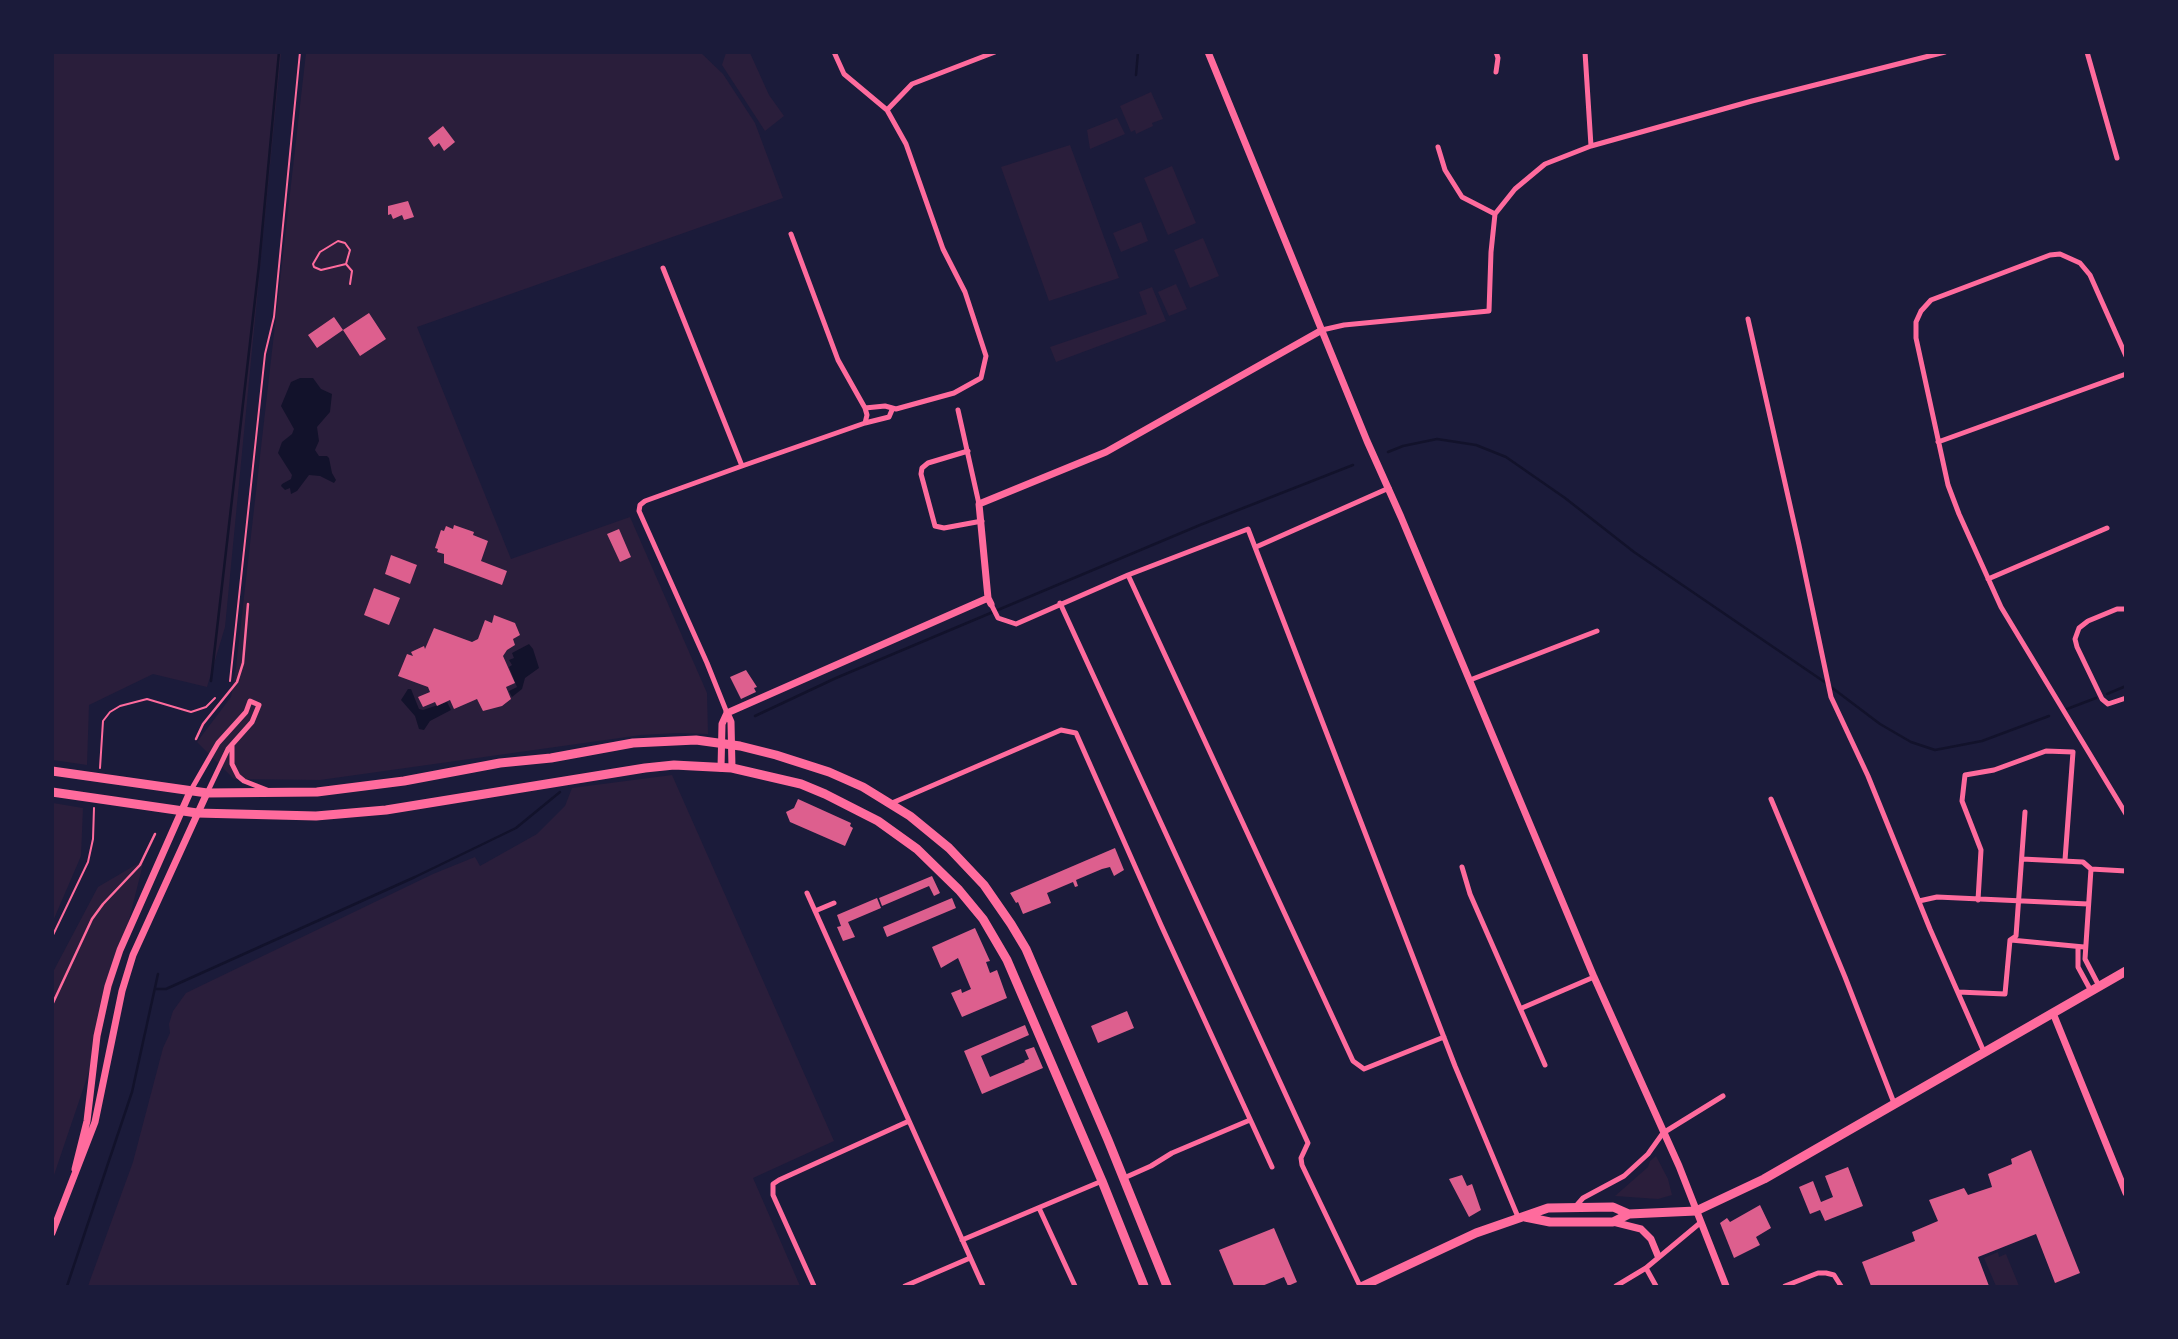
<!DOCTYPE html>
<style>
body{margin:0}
#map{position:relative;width:2178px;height:1339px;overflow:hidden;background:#1b1b3a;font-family:Mulish,sans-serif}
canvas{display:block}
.frame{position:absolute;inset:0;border:54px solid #1b1b3a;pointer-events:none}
</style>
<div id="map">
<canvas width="2178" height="1339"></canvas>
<div class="frame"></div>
</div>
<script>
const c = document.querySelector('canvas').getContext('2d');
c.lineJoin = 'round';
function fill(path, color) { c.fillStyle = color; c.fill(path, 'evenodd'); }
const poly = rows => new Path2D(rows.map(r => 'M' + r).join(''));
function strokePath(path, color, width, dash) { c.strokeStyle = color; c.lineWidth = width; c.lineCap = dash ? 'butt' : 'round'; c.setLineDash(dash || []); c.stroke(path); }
fill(poly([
 [53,52,281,53,225,627,207,687,153,674,89,705,87,765,53,760],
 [306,53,701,53,723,74,755,123,783,198,417,327,511,559,630,517,707,693,708,734,677,733,641,735,320,780,234,779,197,742,231,697,236,667],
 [726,53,750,53,769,95,784,116,765,131,722,65],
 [1151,92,1163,119,1152,123,1153,126,1136,134,1135,130,1131,132,1120,106],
 [1117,118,1125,134,1090,149,1087,130],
 [1070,145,1119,278,1049,301,1001,167],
 [1172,166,1196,223,1168,235,1144,178],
 [1141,222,1148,241,1121,252,1113,233],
 [1203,238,1219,276,1190,288,1174,250],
 [1176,284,1187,309,1169,316,1158,292],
 [1152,287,1166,321,1056,362,1050,347,1147,314,1139,292],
 [672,775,834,1141,753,1178,800,1286,88,1286,133,1162,163,1048,170,1033,169,1024,173,1011,186,993,433,874,475,857,480,866,537,834,565,806,572,788],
 [53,803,83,808,81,856,53,921],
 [144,860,97,1048,53,1178,53,972,98,887],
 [1656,1156,1668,1179,1672,1195,1658,1199,1615,1196,1648,1167,1650,1161],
 [1998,1252,1999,1257,2006,1254,2019,1286,1996,1286,1984,1258]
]), '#2a1e3b');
fill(poly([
 [300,378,313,378,321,389,332,394,330,412,317,427,319,441,315,450,319,456,327,456,329,458,332,473,336,480,334,483,320,476,309,475,297,491,291,494,290,488,285,490,281,486,282,484,291,479,292,475,278,453,282,442,292,434,294,429,281,406,291,382],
 [529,644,533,649,539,668,525,678,522,689,512,697,509,691,517,687,509,667,512,665,509,660,514,658,512,653],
 [408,689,411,689,419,709,423,710,447,702,451,710,430,721,424,730,419,729,415,716,401,700]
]), '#12122b');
strokePath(poly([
 [1136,75,1138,52],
 [1388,452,1403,446,1437,439,1476,445,1506,457,1565,498,1634,552,1826,683],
 [211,681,259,265,279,52],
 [1831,687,1880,724,1911,742,1935,750,1982,741,2049,716],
 [2107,694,2126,686],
 [2067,709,2096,698],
 [755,716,836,678,1200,525,1353,465],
 [156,989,166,989,415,877,516,828,560,792],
 [67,1286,132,1092,158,974]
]), '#12122b', 2.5);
fill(poly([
 [443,126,455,142,444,151,439,143,434,147,428,138],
 [408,201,414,217,404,220,402,215,393,219,391,214,388,215,388,206],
 [369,313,386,339,360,356,343,330],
 [334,317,343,330,317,348,308,335],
 [454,525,474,532,473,535,488,541,481,561,507,571,502,585,444,563,444,554,437,552,438,549,435,548,441,530,444,531,446,526,453,529],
 [619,529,631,557,620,562,607,534],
 [391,555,417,565,410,584,385,574],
 [374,588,400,598,389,625,364,615],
 [494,615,515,623,520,635,513,639,515,645,507,650,503,656,515,683,506,687,511,699,502,706,483,711,477,699,454,709,450,700,437,706,435,702,423,707,418,697,430,692,428,687,398,676,407,654,413,656,411,652,424,646,425,649,434,628,472,642,478,639,485,620,492,623],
 [746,670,757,687,754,688,756,692,741,699,730,677],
 [798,799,851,823,850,826,853,828,845,846,790,822,786,812,794,808],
 [1115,848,1124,870,1114,876,1110,867,1102,869,1076,880,1078,886,1075,887,1073,882,1047,893,1051,903,1023,914,1018,902,1016,903,1010,893],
 [932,876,940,893,934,896,929,886,882,906,879,898],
 [877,898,881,908,848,922,855,937,843,941,837,927,841,926,837,915],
 [952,898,956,908,887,937,883,927],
 [975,928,990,961,986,962,990,973,997,970,1007,998,962,1017,951,993,961,989,962,993,971,989,958,958,941,968,932,947],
 [1127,1011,1134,1028,1098,1043,1091,1026],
 [1025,1025,1029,1035,981,1056,990,1077,1025,1062,1024,1061,1029,1059,1025,1050,1034,1047,1043,1068,982,1094,964,1051],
 [2031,1150,2080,1273,2055,1283,2036,1234,1978,1257,1989,1286,1871,1286,1862,1262,1915,1241,1912,1232,1938,1221,1929,1200,1964,1188,1968,1195,1992,1187,1988,1174,2012,1164,2011,1159],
 [1848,1167,1863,1206,1825,1221,1820,1210,1810,1214,1799,1187,1813,1181,1821,1202,1833,1197,1825,1176],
 [1462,1175,1467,1186,1472,1184,1481,1210,1469,1217,1449,1179],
 [1760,1205,1771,1228,1756,1237,1760,1245,1734,1258,1720,1223,1727,1218,1730,1222],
 [1274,1228,1297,1282,1288,1286,1284,1277,1262,1286,1234,1286,1219,1250]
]), '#dd5f8e');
strokePath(poly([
 [346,264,350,250,345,243,338,241,320,252,313,264,314,267,321,270,346,264,352,271,350,284],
 [230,681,265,354,274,317,300,52],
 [100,768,103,721,110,712,120,706,147,699,191,712,206,707,215,698],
 [52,937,88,862,93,839,94,808]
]), '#ff6b9d', 2);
strokePath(poly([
 [196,739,203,724,237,682,243,663,248,604],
 [52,1005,92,919,103,904,140,865,155,834]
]), '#ff6b9d', 2.5);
strokePath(poly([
 [834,52,844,74,887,110,906,144,943,249,965,292,986,356,981,378,954,393,896,409,885,406,865,408],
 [1496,52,1498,58,1496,72],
 [1585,52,1591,146],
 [2087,52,2117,158],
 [887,110,912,84,995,52],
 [1438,147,1445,170,1462,197,1495,214],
 [791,234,838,360,865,408,867,415,865,423],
 [663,268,742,466],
 [1748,319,1799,545,1831,697,1868,776,1930,929,1984,1052],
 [1322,330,1344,325,1489,311,1491,252,1495,214,1515,189,1545,164,1591,146,1752,101,1945,52],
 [2126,356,2090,275,2080,263,2060,254,2050,255,1931,300,1921,311,1916,322,1916,338,1948,485,1959,514,2001,607,2126,814],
 [958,410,979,504],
 [1938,442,2126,374],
 [968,451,928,463,922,468,921,474,935,526,944,528,982,521],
 [1256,547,1389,488],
 [1128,575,1353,1061,1364,1069,1444,1037],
 [1988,579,2107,528],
 [1060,603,1308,1143,1301,1158,1302,1165,1360,1286],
 [991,604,998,618,1016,624,1128,575,1248,529,1455,1066,1518,1217],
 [2126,609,2117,609,2088,621,2079,628,2075,639,2077,647,2102,699,2108,704,2126,698],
 [1470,680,1597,631],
 [727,713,707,663,639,511,640,505,645,501,742,466,865,423,889,417,892,410],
 [232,746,232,764,238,776,244,781,267,790],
 [191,790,218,743,246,712,250,701,259,705,252,722,228,749,207,793],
 [1771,799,1845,977,1894,1103],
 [892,803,1061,730,1076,733,1161,925,1272,1167],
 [2022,859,2083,862,2091,869,2126,871],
 [1462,867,1470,894,1545,1065],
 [2091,869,2085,959,2099,986],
 [807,893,983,1286],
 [1978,900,1981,850,1962,801,1965,775,1994,770,2046,751,2073,752,2065,860],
 [1919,901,1937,897,2088,904],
 [815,911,834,903],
 [2011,940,2084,947],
 [2078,947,2078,967,2091,991],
 [1958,992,2005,994,2010,940,2016,936,2025,812],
 [1522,1008,1594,977],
 [1124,1178,1151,1166,1172,1153,1250,1120],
 [1576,1206,1583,1198,1624,1176,1648,1154,1663,1133,1723,1096],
 [1039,1208,1075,1286],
 [962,1240,1102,1181],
 [1646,1268,1656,1286],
 [814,1286,773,1195,773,1184,779,1180,909,1121],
 [905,1286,970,1258],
 [1616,1286,1646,1268,1700,1223],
 [1785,1286,1818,1273,1826,1273,1834,1275,1841,1286]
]), '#ff6b9d', 5);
strokePath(poly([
 [1208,52,1367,441,1401,517,1594,977,1679,1166,1726,1286],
 [991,604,988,598,979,504,1106,452,1322,330],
 [727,713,988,598],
 [727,713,731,722,732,768],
 [721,768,722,724,727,713],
 [2053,1013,2126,1193],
 [75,1169,87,1121,97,1036,108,986,120,950,190,792],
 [1613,1222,1641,1229,1651,1239,1658,1256],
 [52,1233,95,1122,122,991,133,955,207,793]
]), '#ff6b9d', 7);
strokePath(poly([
 [52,771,207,793,317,792,404,781,500,763,551,758,633,743,696,740,740,746,776,755,829,772,863,787,910,816,949,848,984,885,1011,924,1026,949,1108,1140,1167,1286],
 [52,792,197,813,316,816,386,810,645,768,674,765,732,768,801,784,825,794,878,821,917,849,959,890,983,919,1007,960,1102,1181,1144,1286],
 [1525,1217,1550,1222,1613,1222,1629,1214],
 [1363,1286,1476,1233,1548,1208,1613,1207,1629,1214,1696,1211,1764,1179,2126,971]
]), '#ff6b9d', 9);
</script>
